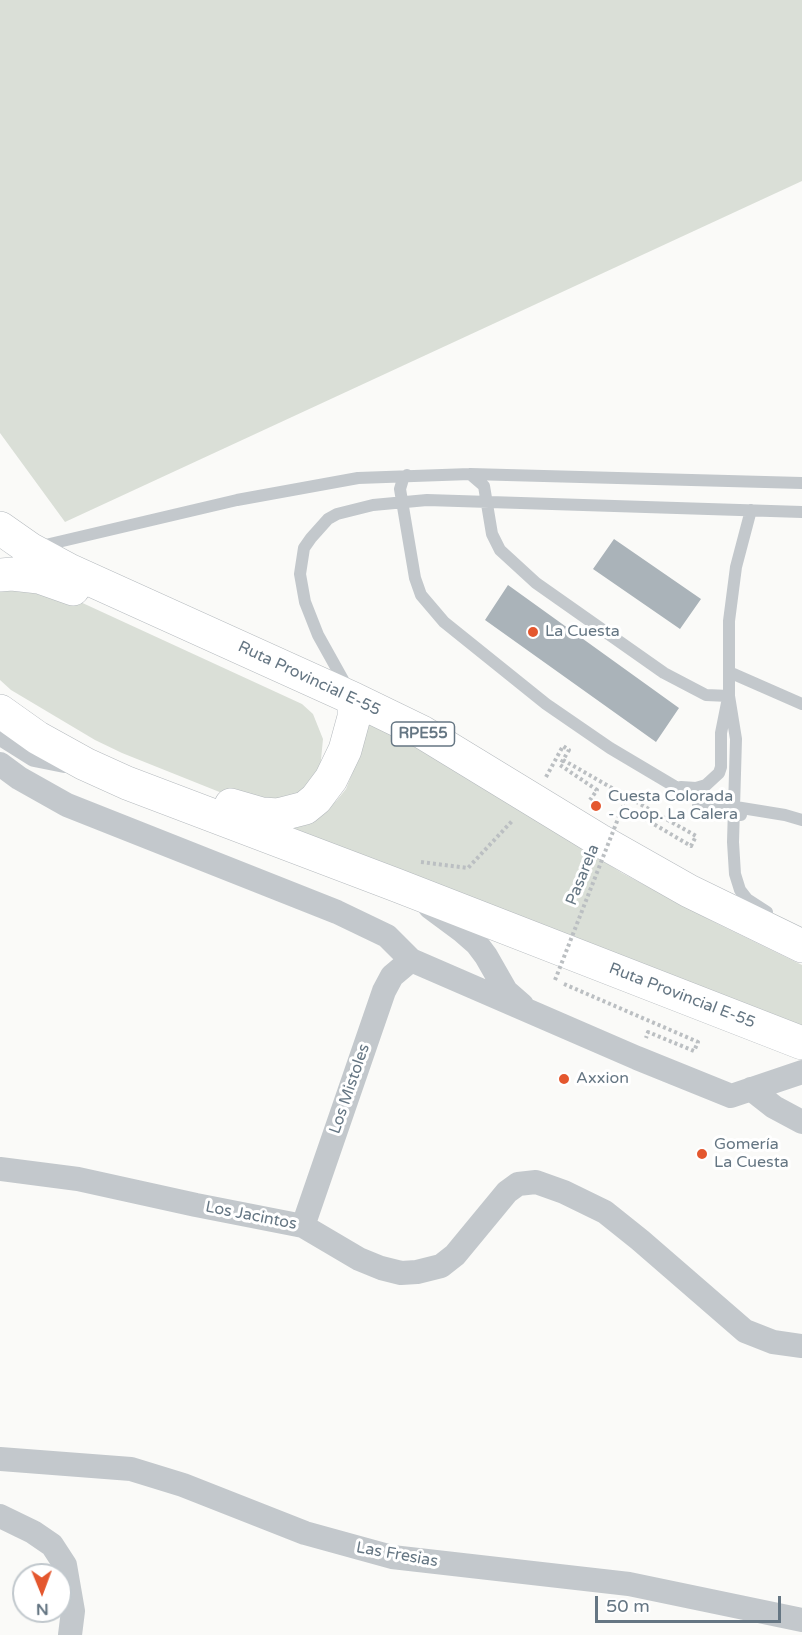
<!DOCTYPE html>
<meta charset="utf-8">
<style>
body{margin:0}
#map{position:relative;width:802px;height:1635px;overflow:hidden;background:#fafaf8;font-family:"Varela Round",sans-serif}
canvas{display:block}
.north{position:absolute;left:12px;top:1563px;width:60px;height:60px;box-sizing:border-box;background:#fff;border:2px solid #c1c8cd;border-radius:50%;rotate:179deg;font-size:16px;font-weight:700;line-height:24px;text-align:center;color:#657683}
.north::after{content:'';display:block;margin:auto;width:21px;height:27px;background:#e4572e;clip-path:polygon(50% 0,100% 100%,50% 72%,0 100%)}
.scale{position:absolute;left:595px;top:1596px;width:186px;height:27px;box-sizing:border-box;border:3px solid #657683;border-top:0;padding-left:8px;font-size:18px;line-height:21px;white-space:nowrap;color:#657683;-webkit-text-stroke:4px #fff;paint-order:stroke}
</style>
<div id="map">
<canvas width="802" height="1635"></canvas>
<div class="north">N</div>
<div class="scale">50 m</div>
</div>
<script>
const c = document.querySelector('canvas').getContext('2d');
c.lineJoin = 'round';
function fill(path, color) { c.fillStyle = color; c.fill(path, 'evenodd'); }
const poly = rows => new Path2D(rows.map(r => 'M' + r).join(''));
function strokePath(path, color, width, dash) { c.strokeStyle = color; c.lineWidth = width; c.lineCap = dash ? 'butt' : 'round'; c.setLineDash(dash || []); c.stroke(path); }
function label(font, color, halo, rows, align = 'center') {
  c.font = font + ' "Varela Round",sans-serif'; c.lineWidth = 6; c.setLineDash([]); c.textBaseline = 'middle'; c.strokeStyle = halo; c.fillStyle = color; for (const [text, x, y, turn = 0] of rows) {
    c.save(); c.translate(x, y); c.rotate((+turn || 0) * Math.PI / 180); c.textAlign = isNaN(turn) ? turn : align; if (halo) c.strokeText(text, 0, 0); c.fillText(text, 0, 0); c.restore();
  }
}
fill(poly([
 [0,0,802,0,802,181,65,522,0,433],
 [10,585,76,600,302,704,313,714,323,739,320,770,315,781,288,800,227,795,122,753,95,740,11,690,0,680,0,592],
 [366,720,436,757,502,797,622,873,718,924,802,965,802,1029,281,828,325,811,337,800,346,789,359,756]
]), '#dadfd7');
fill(poly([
 [614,539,701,599,680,629,593,569],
 [508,585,679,708,656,742,485,620]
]), '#aab3b9');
const primary = poly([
 [0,528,30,549,69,570,354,699,422,732,599,840,689,891,802,946],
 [0,575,12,574,39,577,73,589],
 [0,711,38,738,85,764,127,783,396,885,802,1043],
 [231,805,262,814,278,815,305,808,316,799,331,779,345,750,354,717,354,699]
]);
strokePath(primary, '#b5babe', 34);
strokePath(poly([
 [563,760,560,765,597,790,590,800],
 [546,777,563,746,569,750,563,760,696,836,691,846,623,806],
 [421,862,468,868,513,820],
 [564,984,698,1042,694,1051,648,1032,646,1038]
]), '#bbbfc2', 4, [3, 3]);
strokePath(poly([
 [470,474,484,486,492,534,500,550,536,583,664,673,706,695,729,696],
 [407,475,403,479,400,489,415,578,421,595,444,622,546,704,610,748,674,786,711,803,785,815,802,820],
 [751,510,736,567,729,621,729,696,736,739,733,842,735,874,740,890,747,899,767,912],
 [37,547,237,500,358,478,470,474,802,483],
 [729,672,802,704],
 [347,687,318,635,305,602,300,574,304,548,311,538,328,519,337,514,373,505,427,500,802,512],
 [681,787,696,788,706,785,719,773,721,767,721,733,727,703],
 [698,806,727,815,741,815]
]), '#c3c8cc', 12);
strokePath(poly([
 [0,733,35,755,65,761],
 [0,764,19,778,67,805,337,912,387,936,411,960,637,1058,731,1096,802,1072],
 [430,907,461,930,477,944,486,956,506,991,522,1005],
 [751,1089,774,1107,802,1122],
 [0,1169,78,1179,196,1205,303,1226,359,1259,381,1268,401,1273,417,1272,441,1266,455,1255,507,1192,518,1184,536,1182,564,1192,605,1212,640,1240,745,1331,773,1342,802,1346],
 [303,1226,384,991,392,976,411,960],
 [0,1459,131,1469,183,1485,305,1533,392,1557,629,1584,802,1620],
 [0,1516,33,1532,52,1545,65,1565,73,1611,70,1635]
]), '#c3c8cc', 24);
strokePath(primary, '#fff', 33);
strokePath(poly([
 [555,980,623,806]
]), '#bbbfc2', 4, [3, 3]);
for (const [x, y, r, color] of [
 [533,632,6,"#e4572e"],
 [596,806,6,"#e4572e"],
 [564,1079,6,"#e4572e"],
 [702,1154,6,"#e4572e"]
]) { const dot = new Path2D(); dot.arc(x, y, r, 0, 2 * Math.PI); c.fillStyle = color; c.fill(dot); strokePath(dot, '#fff', 2); }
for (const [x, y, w] of [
 [423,734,63]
]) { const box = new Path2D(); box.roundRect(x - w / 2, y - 12, w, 24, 4.5); c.fillStyle = '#fff'; c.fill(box); strokePath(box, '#657683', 1.5); }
label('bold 15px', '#657683', null, [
 ["RPE55",423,734]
]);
label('16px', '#657683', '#fff', [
 ["La Cuesta",545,632],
 ["Cuesta Colorada",608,797],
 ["- Coop. La Calera",608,815],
 ["Axxion",576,1079],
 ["Gomería",714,1145],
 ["La Cuesta",714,1163]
], 'left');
label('16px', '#657683', '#fff', [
 ["Ruta Provincial E-55",309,679,25],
 ["Pasarela",583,875,-68],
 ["Ruta Provincial E-55",682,996,21],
 ["Los Mistoles",350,1089,-71],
 ["Los Jacintos",251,1216,11],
 ["Las Fresias",397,1555,10]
]);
</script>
